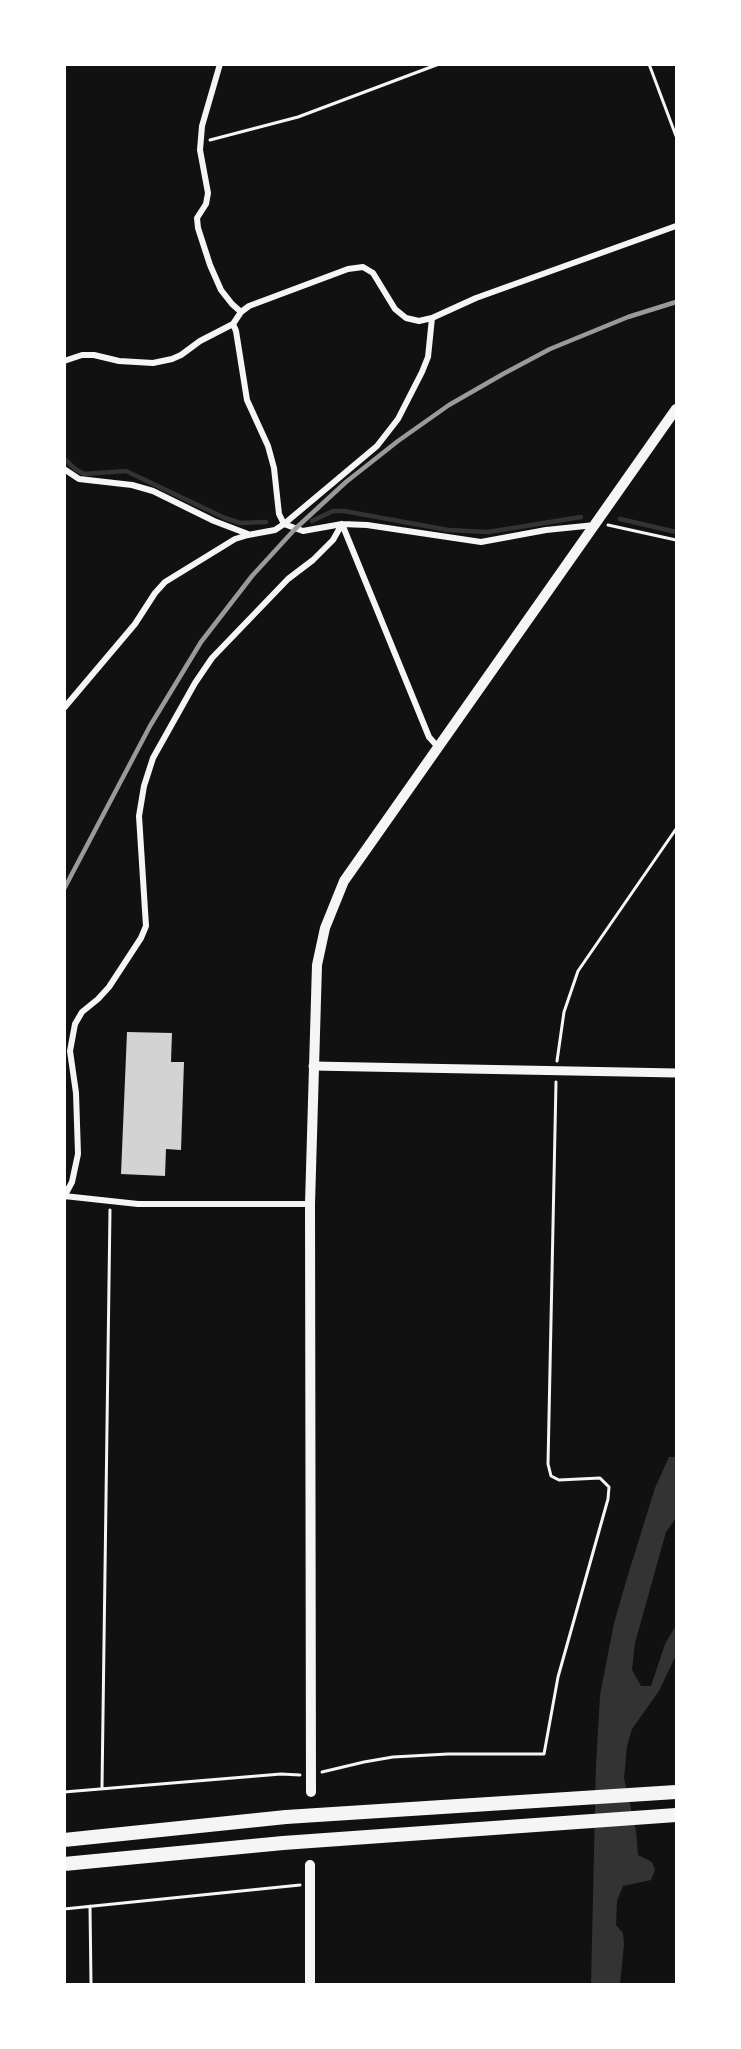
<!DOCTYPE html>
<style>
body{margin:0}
#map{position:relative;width:741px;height:2049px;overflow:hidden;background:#111;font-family:Overpass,sans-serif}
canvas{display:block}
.frame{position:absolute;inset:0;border:66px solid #fff;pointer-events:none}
</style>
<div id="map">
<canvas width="741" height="2049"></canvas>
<div class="frame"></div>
</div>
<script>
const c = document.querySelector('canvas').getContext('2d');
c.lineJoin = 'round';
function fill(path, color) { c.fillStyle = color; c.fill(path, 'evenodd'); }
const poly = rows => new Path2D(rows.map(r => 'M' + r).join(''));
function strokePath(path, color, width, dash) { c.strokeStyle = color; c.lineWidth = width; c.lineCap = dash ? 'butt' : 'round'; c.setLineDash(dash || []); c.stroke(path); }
fill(poly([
 [669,1457,676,1457,676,1518,666,1532,635,1643,632,1670,641,1686,651,1686,665,1644,676,1625,676,1655,659,1691,632,1729,627,1746,624,1778,636,1831,638,1855,652,1862,655,1870,651,1880,623,1886,617,1901,616,1925,623,1933,624,1945,620,1984,591,1984,596,1765,600,1695,614,1623,627,1578,655,1488]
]), '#333');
strokePath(poly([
 [64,458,75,469,84,474,126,471,225,518,240,523,266,522],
 [620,519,676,532],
 [312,521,333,511,344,511,448,530,488,532,581,517]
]), '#333', 4.5);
fill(poly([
 [127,1032,172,1033,171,1062,184,1062,181,1150,166,1149,165,1176,121,1174]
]), '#d3d3d3');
strokePath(poly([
 [649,64,676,136],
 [210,140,298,117,439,64],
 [608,525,676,540],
 [557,1061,564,1012,578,971,676,829],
 [322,1772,364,1762,393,1757,448,1754,544,1754,558,1677,608,1499,609,1487,600,1478,559,1480,551,1476,548,1464,556,1082],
 [102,1787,110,1210],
 [64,1792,281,1774,300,1775],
 [90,1906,91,1984],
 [64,1909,300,1885]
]), '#f5f5f5', 3);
strokePath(poly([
 [220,64,202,126,200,150,208,193,206,204,197,218,198,228,210,265,221,290,232,304,241,312],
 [233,324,236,331,247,400,268,446,274,468,279,514,284,524,303,531,342,524,367,525,481,542,546,530,595,525],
 [64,361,82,355,94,355,119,361,153,363,172,359,181,355,200,341,233,324,241,312,249,306,348,269,363,267,373,273,395,309,406,318,419,321,432,318],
 [64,469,79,479,132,485,153,491,214,521,248,534],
 [342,524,429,737,438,747],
 [64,708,135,624,155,593,165,582,235,539,248,535,275,530,284,524,377,446,398,419,422,372,428,357,432,318,476,298,676,226],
 [64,1196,138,1204,310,1204],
 [64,1197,72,1182,78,1154,76,1093,70,1051,75,1024,82,1012,98,999,109,987,141,938,146,926,139,816,144,786,153,758,195,683,212,658,288,579,313,560,333,540,342,524]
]), '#f5f5f5', 6);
strokePath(poly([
 [313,1066,676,1073]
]), '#f5f5f5', 9);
strokePath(poly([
 [311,1792,310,1204,317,965,325,928,344,881,676,409],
 [310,1984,310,1865]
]), '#f5f5f5', 10);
strokePath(poly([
 [64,1840,286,1817,676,1792],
 [64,1864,283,1843,676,1815]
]), '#f5f5f5', 14);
strokePath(poly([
 [64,889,150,726,201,642,252,576,295,529,346,482,398,441,449,405,503,374,550,349,628,317,676,302]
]), '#9a9a9a', 4.5);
</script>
